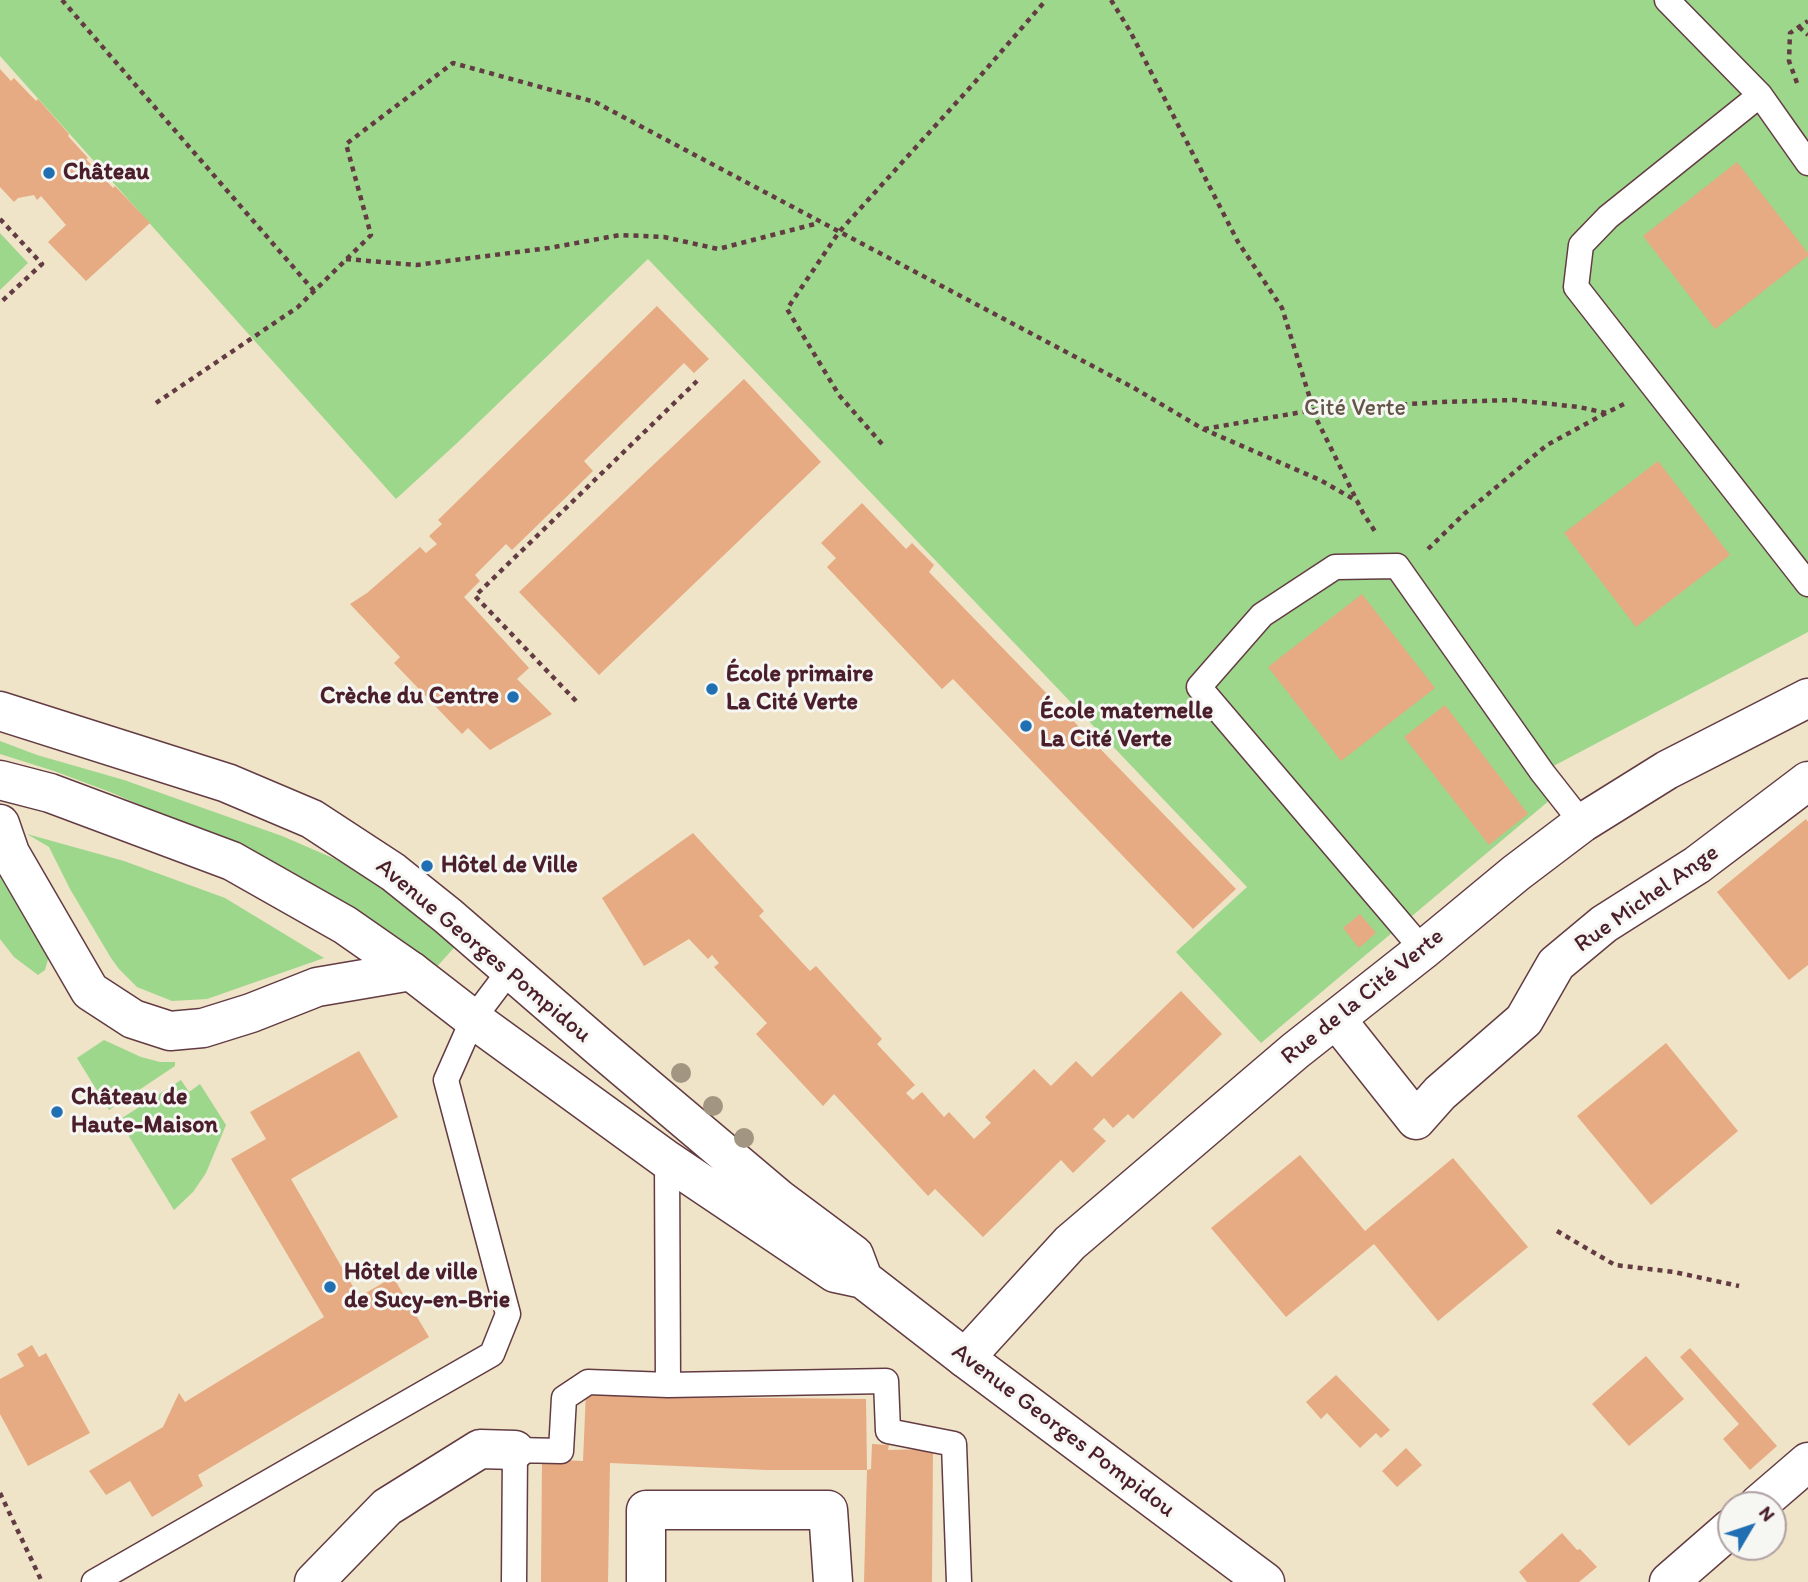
<!DOCTYPE html>
<meta charset="utf-8">
<style>
body{margin:0}
#map{position:relative;width:1808px;height:1582px;overflow:hidden;background:#efe3c8;font-family:Itim,sans-serif}
canvas{display:block}
.north{position:absolute;left:1717px;top:1491px;width:70px;height:70px;box-sizing:border-box;background:#f6f6f2;border:2px solid #b1a0a2;border-radius:50%;rotate:51deg;font-size:19px;font-weight:700;line-height:28px;text-align:center;color:#4a1f2b}
.north::after{content:'';display:block;margin:auto;width:24px;height:32px;background:#1f6fb2;clip-path:polygon(50% 0,100% 100%,50% 72%,0 100%)}
</style>
<div id="map">
<canvas width="1808" height="1582"></canvas>
<div class="north">N</div>
</div>
<script>
const c = document.querySelector('canvas').getContext('2d');
c.lineJoin = 'round';
function fill(path, color) { c.fillStyle = color; c.fill(path, 'evenodd'); }
const poly = rows => new Path2D(rows.map(r => 'M' + r).join(''));
function strokePath(path, color, width, dash) { c.strokeStyle = color; c.lineWidth = width; c.lineCap = dash ? 'butt' : 'round'; c.setLineDash(dash || []); c.stroke(path); }
function label(font, color, halo, rows, align = 'center') {
  c.font = font + ' Itim,sans-serif'; c.lineWidth = 6; c.setLineDash([]); c.textBaseline = 'middle'; c.strokeStyle = halo; c.fillStyle = color; for (const [text, x, y, turn = 0] of rows) {
    c.save(); c.translate(x, y); c.rotate((+turn || 0) * Math.PI / 180); c.textAlign = isNaN(turn) ? turn : align; if (halo) c.strokeText(text, 0, 0); c.fillText(text, 0, 0); c.restore();
  }
}
fill(poly([
 [0,0,1808,0,1808,632,1542,772,1557,794,1261,1043,1176,952,1247,887,648,259,456,444,396,499,0,56],
 [0,233,28,263,0,290],
 [0,741,37,755,124,780,282,836,370,874,460,941,434,970,177,821,110,792,54,771,0,754],
 [27,834,124,861,225,898,324,958,207,999,172,1001,137,987,119,969,111,958,70,889,49,847],
 [0,867,49,956,45,970,38,975,14,957,0,939],
 [104,1040,141,1057,160,1062,175,1062,175,1066,109,1110,77,1058],
 [181,1080,189,1092,200,1084,226,1125,206,1173,193,1192,174,1210,119,1120]
]), '#9cd78b');
fill(poly([
 [0,69,11,81,14,78,36,101,38,99,69,134,68,136,88,158,86,159,113,188,115,186,150,223,86,281,48,242,66,225,41,196,37,200,34,195,18,198,14,202,0,187],
 [1737,162,1808,253,1808,256,1715,329,1643,236],
 [657,306,709,359,694,373,684,363,584,461,593,471,512,550,506,544,475,575,480,581,464,597,529,668,517,679,552,714,490,750,468,728,462,734,394,663,400,657,350,604,367,593,420,547,426,553,437,544,429,536,442,524,438,520],
 [744,379,821,462,599,675,519,592],
 [1658,461,1730,555,1636,627,1564,533],
 [862,503,906,549,912,543,934,565,929,572,1236,889,1193,929,953,679,942,689,827,567,836,558,821,543],
 [1362,594,1435,688,1341,761,1268,667],
 [1445,705,1528,814,1489,845,1404,737],
 [1806,819,1808,822,1808,965,1789,980,1717,892],
 [693,833,764,911,759,916,810,971,816,966,882,1039,877,1044,915,1085,906,1093,913,1100,922,1092,944,1117,949,1112,974,1139,991,1123,985,1117,1034,1069,1051,1086,1076,1061,1092,1077,1181,991,1222,1034,1133,1119,1128,1114,1113,1128,1104,1118,1093,1129,1106,1141,1073,1173,1061,1160,983,1237,935,1189,928,1196,834,1094,823,1106,756,1034,767,1023,714,967,719,963,712,955,708,959,689,939,644,966,602,898],
 [1360,914,1376,933,1359,948,1343,928],
 [1666,1043,1738,1131,1651,1205,1577,1116],
 [359,1051,398,1117,291,1179,359,1297,393,1277,429,1337,198,1475,203,1486,152,1517,130,1481,106,1495,89,1471,163,1427,179,1393,185,1402,324,1317,231,1159,266,1139,250,1112],
 [1300,1155,1365,1231,1453,1158,1528,1247,1438,1321,1374,1244,1286,1317,1211,1228],
 [32,1345,39,1357,46,1353,90,1433,28,1466,0,1414,0,1379,24,1366,17,1354],
 [1690,1348,1777,1446,1750,1470,1723,1439,1739,1424,1680,1357],
 [1646,1356,1684,1399,1629,1446,1592,1404],
 [1336,1375,1390,1430,1381,1438,1376,1433,1360,1448,1327,1413,1321,1419,1306,1402],
 [586,1391,684,1397,866,1399,867,1470,766,1470,610,1463,608,1582,541,1582,542,1459,583,1461],
 [872,1444,889,1445,888,1450,933,1449,932,1582,864,1582,867,1470,871,1469],
 [1406,1448,1422,1465,1397,1487,1382,1471],
 [1562,1533,1577,1550,1580,1549,1597,1567,1579,1582,1527,1582,1519,1572]
]), '#e6ab82');
const lane = poly([
 [1667,0,1760,95,1808,163],
 [1760,95,1608,217,1581,245,1576,287,1808,584],
 [1423,950,1199,687,1262,615,1335,567,1397,566,1542,772,1582,823],
 [667,1160,668,1385,886,1381,888,1431,954,1444,959,1582],
 [94,1582,492,1354,508,1314,446,1080,473,1019,510,970],
 [514,1582,515,1450,561,1451,564,1398,588,1382,668,1385]
]);
const street = poly([
 [0,824,10,853,90,991,133,1019,170,1031,203,1028,251,1013,317,987,411,971],
 [1336,1019,1416,1120,1440,1093,1524,1020,1556,964,1604,924,1697,865,1808,781],
 [965,1358,1070,1243,1295,1051,1423,950,1516,873,1582,823,1667,770,1808,698],
 [1758,1505,1808,1462],
 [314,1582,387,1507,480,1449,515,1450],
 [646,1582,646,1510,828,1510,833,1582],
 [1669,1582,1731,1528]
]);
const secondary = poly([
 [0,711,227,783,312,819,393,872,448,916,598,1046,779,1199,854,1255,863,1279],
 [0,780,50,793,232,861,345,925,411,971,473,1019,667,1160,835,1273,863,1279,965,1358,1265,1582]
]);
strokePath(lane, '#633c43', 27);
strokePath(street, '#633c43', 41);
strokePath(secondary, '#633c43', 41);
strokePath(poly([
 [62,0,314,291],
 [1111,0,1130,31,1238,242,1282,308,1316,418,1363,513,1376,533],
 [1799,27,1808,35],
 [1797,83,1789,61,1790,33,1808,21],
 [0,219,42,264,0,303],
 [346,259,416,265,549,248,620,235,664,237,718,249,819,223],
 [156,403,298,307,371,235,346,144,453,63,595,102,1134,388,1203,429,1320,480,1357,501],
 [1204,429,1314,410,1442,402,1514,400,1579,407,1606,413,1624,404],
 [882,444,839,395,787,309,839,232,975,82,1046,0],
 [1428,549,1464,514,1547,445,1606,413],
 [576,701,475,596,697,381],
 [1557,1231,1615,1265,1674,1272,1739,1286],
 [0,1493,42,1582]
]), '#633c43', 4.5, [5, 5]);
strokePath(lane, '#fff', 24);
strokePath(street, '#fff', 38);
strokePath(secondary, '#fff', 38);
c.fillStyle = '#a29582';
for (const [x, y] of [
 [681,1073],
 [713,1106],
 [744,1138]
]) { c.beginPath(); c.arc(x, y, 10, 0, 2 * Math.PI); c.fill(); }
for (const [x, y, r, color] of [
 [49,173,7,"#1f6fb2"],
 [712,689,7,"#1f6fb2"],
 [513,697,7,"#1f6fb2"],
 [1026,726,7,"#1f6fb2"],
 [427,866,7,"#1f6fb2"],
 [57,1112,7,"#1f6fb2"],
 [330,1287,7,"#1f6fb2"]
]) { const dot = new Path2D(); dot.arc(x, y, r, 0, 2 * Math.PI); c.fillStyle = color; c.fill(dot); strokePath(dot, '#f6f6f2', 2.5); }
label('bold 24px', '#4a1f2b', '#f6f6f2', [
 ["Château",63,173],
 ["École primaire",726,675],
 ["La Cité Verte",726,703],
 ["Crèche du Centre",499,697,"right"],
 ["École maternelle",1040,712],
 ["La Cité Verte",1040,740],
 ["Hôtel de Ville",441,866],
 ["Château de",71,1098],
 ["Haute-Maison",71,1126],
 ["Hôtel de ville",344,1273],
 ["de Sucy-en-Brie",344,1301]
], 'left');
label('24px', '#635648', '#f6f6f2', [
 ["Cité Verte",1355,409]
]);
label('24px', '#4a1f2b', '#f6f6f2', [
 ["Rue Michel Ange",1647,899,-35],
 ["Avenue Georges Pompidou",483,951,40],
 ["Rue de la Cité Verte",1363,997,-39],
 ["Avenue Georges Pompidou",1063,1431,37]
]);
</script>
